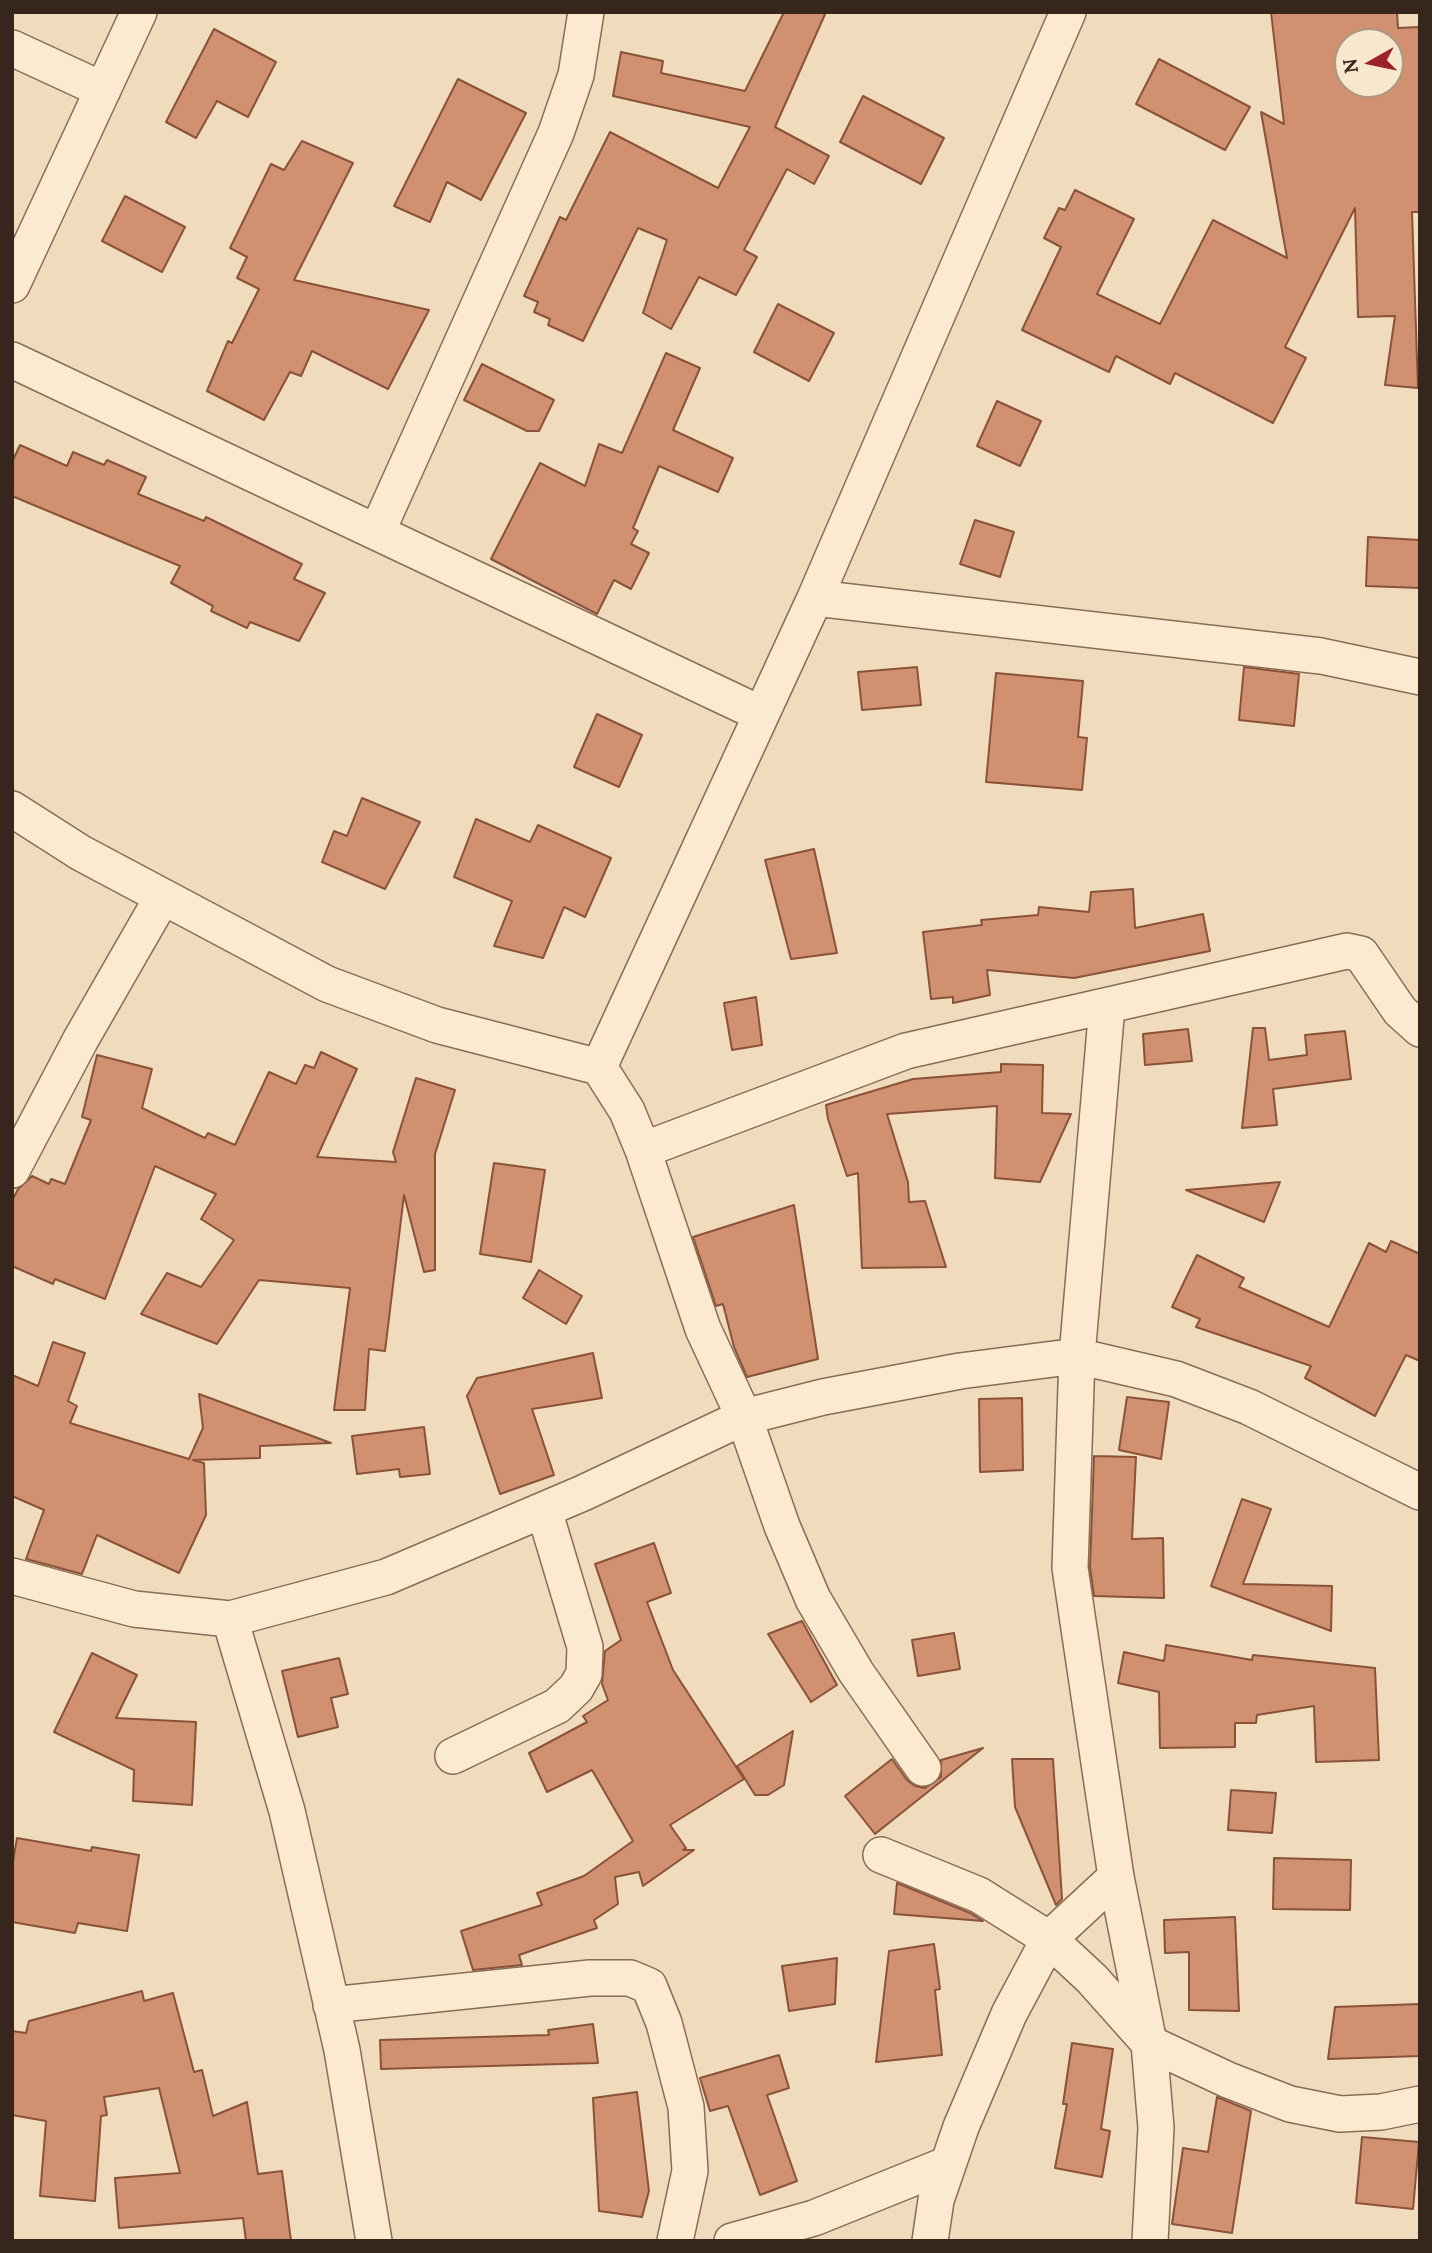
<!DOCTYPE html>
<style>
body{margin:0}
#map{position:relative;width:1432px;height:2253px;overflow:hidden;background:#f0dcbc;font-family:Lora,serif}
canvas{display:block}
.frame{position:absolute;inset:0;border:14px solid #37261b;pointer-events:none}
.north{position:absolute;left:1334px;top:28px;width:70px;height:70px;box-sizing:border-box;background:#f7e7cc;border:2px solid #aa9a85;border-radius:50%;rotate:261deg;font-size:19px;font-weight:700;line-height:28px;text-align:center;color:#37261b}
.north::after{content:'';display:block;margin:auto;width:24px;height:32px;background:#9b212c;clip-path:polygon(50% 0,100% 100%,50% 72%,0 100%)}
</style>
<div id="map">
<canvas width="1432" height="2253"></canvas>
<div class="frame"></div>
<div class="north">N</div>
</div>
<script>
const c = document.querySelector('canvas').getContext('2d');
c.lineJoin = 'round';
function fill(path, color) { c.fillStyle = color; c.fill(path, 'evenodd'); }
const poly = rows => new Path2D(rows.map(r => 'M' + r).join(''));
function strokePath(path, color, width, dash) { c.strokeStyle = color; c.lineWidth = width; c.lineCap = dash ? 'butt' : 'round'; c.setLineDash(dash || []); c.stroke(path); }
const building = poly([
 [784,12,826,12,775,127,829,156,814,184,787,169,744,250,757,257,736,295,699,277,671,329,643,313,667,240,638,228,583,341,548,325,550,319,534,312,538,302,524,296,560,217,566,220,610,132,718,188,750,127,613,96,621,52,663,61,661,73,745,91,784,12],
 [1271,12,1397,12,1398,28,1420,27,1420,212,1412,212,1418,388,1385,385,1395,316,1358,317,1355,208,1285,347,1306,358,1273,423,1175,373,1170,384,1116,356,1109,372,1022,330,1061,247,1044,238,1059,208,1065,210,1075,190,1134,219,1097,294,1160,324,1213,220,1287,258,1261,112,1284,124,1271,12],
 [1348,42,1390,42,1390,84,1348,84,1348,42],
 [214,29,276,62,248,117,217,101,196,138,166,122,214,29],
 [1159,59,1250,107,1225,150,1136,104,1159,59],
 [458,79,526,113,481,200,447,182,430,222,394,206,458,79],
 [863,96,944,138,921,184,840,142,863,96],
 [302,141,353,163,294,280,429,310,388,389,312,351,301,376,290,372,264,420,207,391,228,341,232,343,259,289,237,278,247,257,230,248,271,164,284,170,302,141],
 [125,196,185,227,162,272,102,241,125,196],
 [778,304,834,333,809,381,754,352,778,304],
 [666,353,700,368,673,430,733,458,718,492,659,466,633,528,638,531,631,544,649,553,631,589,614,580,597,614,491,559,540,463,585,486,599,444,622,453,666,353],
 [482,364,554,400,539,431,527,431,464,400,482,364],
 [997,401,1041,421,1020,466,977,446,997,401],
 [20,445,67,466,73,452,104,465,107,460,146,477,138,494,204,521,206,517,302,564,294,579,325,593,299,641,250,622,247,628,211,611,213,606,171,583,180,566,12,496,12,462,20,445],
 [975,520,1014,532,1000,577,960,564,975,520],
 [1368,537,1420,540,1420,588,1366,586,1368,537],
 [917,667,921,705,862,710,858,672,917,667],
 [1244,667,1299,674,1294,726,1239,720,1244,667],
 [996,673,1083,681,1078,737,1087,738,1082,790,986,782,996,673],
 [597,714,642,735,619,787,574,767,597,714],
 [362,798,420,822,385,889,322,862,334,831,347,836,362,798],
 [476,819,530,842,538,825,611,858,585,917,564,907,543,958,494,946,512,901,454,877,476,819],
 [814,849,837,953,791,959,765,860,814,849],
 [1133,889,1135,928,1203,914,1210,951,1074,978,987,970,990,995,953,1003,953,997,931,999,923,932,982,925,981,920,1038,915,1039,907,1089,912,1091,892,1133,889],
 [756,997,762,1045,732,1050,724,1003,756,997],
 [1253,1028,1265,1028,1269,1060,1307,1055,1305,1035,1345,1031,1351,1079,1273,1089,1277,1125,1242,1128,1253,1028],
 [1188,1029,1192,1061,1145,1065,1143,1034,1188,1029],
 [321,1052,357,1069,317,1157,396,1162,393,1152,416,1078,455,1090,435,1154,435,1270,424,1272,404,1195,385,1351,369,1349,365,1410,334,1410,350,1288,259,1280,217,1344,141,1314,167,1273,201,1287,234,1240,201,1219,216,1194,155,1166,105,1299,55,1279,53,1284,12,1266,12,1201,18,1189,32,1176,49,1184,51,1179,65,1184,91,1120,82,1117,97,1055,152,1069,142,1108,205,1138,208,1133,235,1145,269,1072,296,1084,305,1065,314,1068,321,1052],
 [1001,1064,1043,1065,1042,1113,1071,1114,1040,1182,995,1178,997,1106,887,1114,908,1182,909,1202,925,1201,946,1267,862,1268,858,1173,847,1176,828,1119,826,1105,913,1079,1001,1072,1001,1064],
 [494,1163,545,1170,531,1262,480,1254,494,1163],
 [1280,1182,1264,1222,1186,1190,1280,1182],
 [794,1205,818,1359,747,1377,734,1347,723,1304,716,1306,693,1237,794,1205],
 [1391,1241,1420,1254,1420,1361,1406,1355,1375,1416,1305,1378,1311,1366,1196,1327,1200,1319,1172,1307,1197,1255,1244,1278,1239,1287,1329,1327,1369,1243,1386,1252,1391,1241],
 [539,1270,582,1296,566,1324,523,1298,539,1270],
 [53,1342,85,1353,68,1401,77,1406,70,1423,189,1459,203,1428,199,1394,331,1443,260,1446,260,1458,193,1460,204,1463,206,1515,179,1573,97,1535,82,1574,26,1559,44,1510,12,1496,12,1375,38,1386,53,1342],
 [593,1353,602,1398,532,1409,554,1475,500,1494,467,1396,477,1378,593,1353],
 [1127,1397,1169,1402,1161,1459,1119,1450,1127,1397],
 [1022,1398,1023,1470,980,1472,979,1399,1022,1398],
 [424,1427,430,1474,400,1477,399,1469,357,1474,352,1436,424,1427],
 [1094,1456,1136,1457,1132,1539,1163,1538,1164,1598,1094,1596,1090,1567,1094,1456],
 [1242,1499,1271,1509,1243,1584,1332,1586,1331,1631,1211,1586,1242,1499],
 [654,1543,671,1593,647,1602,673,1670,744,1779,670,1825,686,1848,683,1850,694,1850,643,1886,639,1872,615,1877,618,1904,594,1920,597,1928,519,1955,522,1965,473,1970,461,1931,542,1905,537,1893,584,1876,633,1841,592,1770,547,1792,529,1753,587,1722,583,1716,608,1700,602,1684,605,1651,621,1640,595,1564,654,1543],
 [802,1621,837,1685,811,1702,768,1634,802,1621],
 [954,1633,960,1669,918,1676,912,1640,954,1633],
 [1166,1645,1252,1660,1253,1655,1375,1668,1379,1760,1316,1762,1314,1706,1257,1715,1256,1723,1235,1723,1235,1747,1160,1748,1159,1692,1118,1683,1124,1652,1164,1661,1166,1645],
 [92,1653,137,1675,116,1718,196,1722,192,1805,133,1801,134,1770,54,1732,92,1653],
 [339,1658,348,1694,331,1698,338,1727,298,1737,282,1671,339,1658],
 [793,1731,784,1785,768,1795,755,1795,737,1766,793,1731],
 [983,1748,875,1834,845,1796,892,1759,907,1780,915,1786,925,1788,941,1777,941,1760,983,1748],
 [1012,1759,1053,1759,1062,1899,1056,1905,1015,1807,1012,1759],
 [1231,1790,1276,1793,1272,1833,1228,1830,1231,1790],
 [17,1838,91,1851,92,1847,139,1855,127,1931,78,1923,75,1933,12,1922,12,1867,17,1838],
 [1274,1858,1351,1860,1350,1910,1273,1909,1274,1858],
 [897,1883,970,1913,983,1921,894,1914,897,1883],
 [1235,1917,1239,2011,1189,2010,1189,1952,1165,1953,1164,1920,1235,1917],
 [934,1944,940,1989,935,1990,942,2055,876,2062,889,1951,934,1944],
 [837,1958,835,2004,789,2011,782,1966,837,1958],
 [142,1991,144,2001,173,1993,194,2072,202,2070,213,2116,247,2102,258,2174,282,2171,291,2241,246,2241,243,2218,119,2228,115,2178,180,2173,159,2088,104,2097,107,2115,101,2116,95,2201,40,2196,46,2121,12,2115,12,2031,26,2033,29,2021,142,1991],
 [1420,2004,1420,2056,1328,2059,1335,2007,1420,2004],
 [593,2024,598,2063,381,2069,380,2040,549,2035,548,2030,593,2024],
 [1072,2043,1113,2049,1101,2129,1110,2131,1102,2177,1055,2168,1067,2104,1063,2104,1072,2043],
 [779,2055,789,2088,767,2095,797,2181,760,2195,728,2106,710,2111,700,2078,779,2055],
 [637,2092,649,2191,642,2217,599,2211,593,2098,637,2092],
 [1217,2097,1251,2111,1232,2233,1172,2224,1183,2148,1208,2152,1217,2097],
 [1362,2137,1419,2142,1413,2209,1356,2203,1362,2137]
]);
fill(building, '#d1906f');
strokePath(building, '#895239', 2);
const minor = poly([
 [12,48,103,90],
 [12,285,139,12],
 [12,360,759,713],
 [377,532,556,133,576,75,586,12],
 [815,598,1321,656,1420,677],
 [12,809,81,853,327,984,437,1025,599,1067,627,1111,643,1150,703,1329,744,1417,782,1526,813,1599,856,1672,923,1768],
 [1107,1006,1077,1356,1070,1568,1116,1877,1149,2043,1156,2128,1150,2241],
 [599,1067,815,598,1068,12],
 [643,1150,906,1051,1347,951,1361,954,1400,1011,1420,1029],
 [12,1170,81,1039,162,898],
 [12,1576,134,1609,230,1619,386,1577,583,1493,744,1417,823,1397,960,1371,1077,1356,1176,1379,1249,1407,1420,1492],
 [230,1619,287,1811,342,2050,374,2241],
 [453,1756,557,1706,576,1688,584,1674,585,1647,544,1510],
 [881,1855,979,1895,1049,1939,1092,1979,1149,2043,1228,2080,1290,2104,1340,2114,1381,2112,1420,2104],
 [331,2005,590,1978,630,1978,649,1986,664,2023,686,2107,690,2171,675,2241],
 [732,2241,814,2218,948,2164],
 [930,2241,936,2200,961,2127,1009,2014,1049,1939,1116,1877]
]);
strokePath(minor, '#896c55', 38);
strokePath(minor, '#fbead0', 35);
</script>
